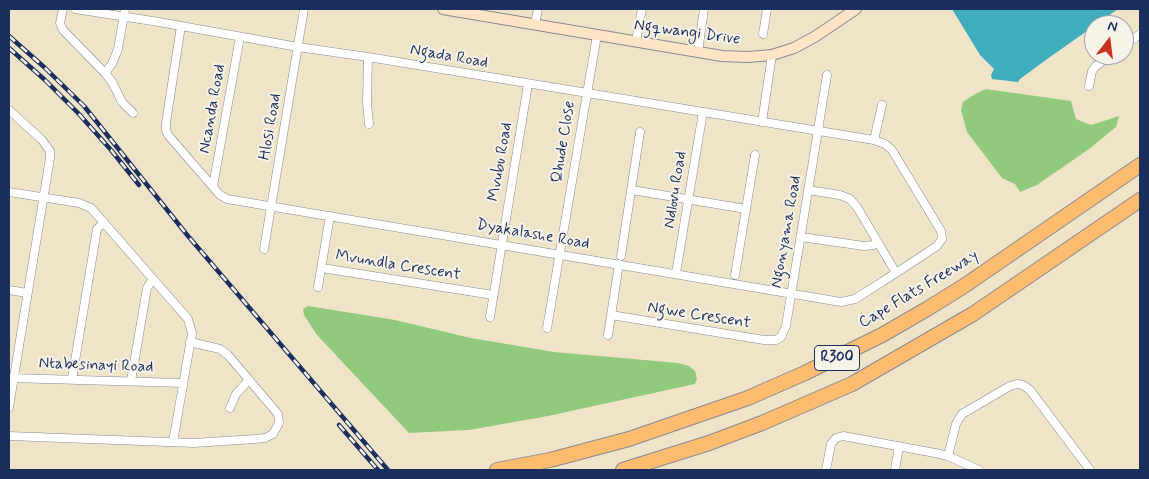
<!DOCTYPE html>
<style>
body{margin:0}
#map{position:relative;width:1149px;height:479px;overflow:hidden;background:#f0e4c8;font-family:Mynerve,sans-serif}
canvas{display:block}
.frame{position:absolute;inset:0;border:10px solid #1b2f5e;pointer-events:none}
.north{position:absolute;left:1084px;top:15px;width:50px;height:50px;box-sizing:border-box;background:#f7f3e8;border:1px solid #9fa5b1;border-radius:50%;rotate:15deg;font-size:14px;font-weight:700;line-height:20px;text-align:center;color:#1b2f5e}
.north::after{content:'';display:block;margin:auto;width:18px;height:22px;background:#c8321e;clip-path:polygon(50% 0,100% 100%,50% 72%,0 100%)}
</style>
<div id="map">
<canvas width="1149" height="479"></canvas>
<div class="frame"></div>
<div class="north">N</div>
</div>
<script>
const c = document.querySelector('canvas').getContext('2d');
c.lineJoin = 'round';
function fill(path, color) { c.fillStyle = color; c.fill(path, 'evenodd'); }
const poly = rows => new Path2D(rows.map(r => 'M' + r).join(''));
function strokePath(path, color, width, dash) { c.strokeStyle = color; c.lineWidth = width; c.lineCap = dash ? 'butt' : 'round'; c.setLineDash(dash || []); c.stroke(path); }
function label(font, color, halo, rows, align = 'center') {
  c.font = font + ' Mynerve,sans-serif'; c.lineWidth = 4; c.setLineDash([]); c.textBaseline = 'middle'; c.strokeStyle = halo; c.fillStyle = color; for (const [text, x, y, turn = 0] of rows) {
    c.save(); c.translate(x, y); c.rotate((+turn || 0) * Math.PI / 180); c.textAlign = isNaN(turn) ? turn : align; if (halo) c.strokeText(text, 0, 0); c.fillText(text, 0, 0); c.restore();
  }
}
fill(poly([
 [986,89,1071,101,1076,119,1091,125,1119,116,1116,127,1089,149,1037,185,1020,192,1015,184,1002,178,967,132,961,110,963,102,975,94],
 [308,306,395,320,471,338,554,352,678,363,689,366,695,371,697,379,695,384,548,416,469,430,409,433,317,335,304,315,303,309]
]), '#92ca7d');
fill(poly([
 [952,9,1118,9,1043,62,1020,79,1018,82,992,79,991,75,994,69,980,55]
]), '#40adbe');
const street = poly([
 [63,9,60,23,63,30,105,73,112,82,122,102,133,113],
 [75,9,159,22,298,47,368,57,874,140,885,144,892,150,941,231,942,239,937,246,896,273,855,299,841,302,227,199,220,195,168,135,166,130,166,123,181,26],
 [535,24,538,9],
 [763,34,767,9],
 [636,41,642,9],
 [1124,46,1140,34],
 [698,52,704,9],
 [368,57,367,103,369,124],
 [105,73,112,64,118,49,125,9],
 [1089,86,1092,71,1096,66,1111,55],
 [9,110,42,140,50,151,50,158,9,407],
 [762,122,772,55],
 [874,140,882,105],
 [213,186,240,37],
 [632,190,746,209],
 [808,190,840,195,850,199,857,207,896,273],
 [9,192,79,203,91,208,188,319,192,333,173,442],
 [801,237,864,246,873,245,878,242],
 [264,249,304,9],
 [621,256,640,132],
 [322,268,493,295],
 [676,273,703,112],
 [735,275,755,155],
 [318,287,330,216],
 [9,290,27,293],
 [611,315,764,340,776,340,781,337,786,326,827,75],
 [490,317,528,84],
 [547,328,597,35],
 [608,335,619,264],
 [10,378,183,383],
 [72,379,97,229,104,222],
 [131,381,147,288,153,279],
 [230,408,236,394,249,380],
 [9,436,194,443,255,439,265,438,273,434,279,423,278,414,228,355,220,349,190,342],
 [948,456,956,424,962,414,1010,386,1017,384,1023,385,1030,390,1090,470],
 [826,470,831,444,836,438,843,436,935,453,948,456,979,470],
 [895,470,899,446]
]);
const secondary = poly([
 [443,9,722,56,748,57,772,55,794,48,816,36,856,9]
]);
const highway = poly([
 [497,470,550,460,629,439,748,398,805,373,882,335,927,309,964,286,1140,165],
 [623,470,709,443,762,423,852,384,973,314,1140,200]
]);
strokePath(street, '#868a93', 9);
strokePath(secondary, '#868a93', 12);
strokePath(highway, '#868a93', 16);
strokePath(street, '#fff', 8);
strokePath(secondary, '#ffe4c6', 10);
strokePath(highway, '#febc71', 14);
const rail = poly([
 [9,36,44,67,84,106,188,236,388,470],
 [9,48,45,80,78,113,111,150,139,185],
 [339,425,378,470]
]);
strokePath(rail, '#1b2f5e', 4.5);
strokePath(rail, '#f7f3e8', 2.5, [8]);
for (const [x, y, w] of [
 [837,358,45]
]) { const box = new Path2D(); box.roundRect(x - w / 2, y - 12.5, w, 25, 4); c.fillStyle = '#f7f3e8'; c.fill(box); strokePath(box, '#1b2f5e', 1); }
label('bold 15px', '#1b2f5e', null, [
 ["R300",837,358]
]);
label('16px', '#1b2f5e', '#f7f3e8', [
 ["Ngqwangi Drive",687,33,8],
 ["Ngada Road",449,57,10],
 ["Ncanda Road",213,109,-80],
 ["Hlosi Road",271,127,-80],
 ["Qhude Close",564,142,-81],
 ["Mvubu Road",501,162,-80],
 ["Ndlovu Road",676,190,-81],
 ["Ngonyama Road",787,232,-80],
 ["Dyakalashe Road",533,235,10],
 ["Mvundla Crescent",398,266,9],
 ["Cape Flats Freeway",919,290,-31],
 ["Ngwe Crescent",699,316,9],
 ["Ntabesinayi Road",96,366,2]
]);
</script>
